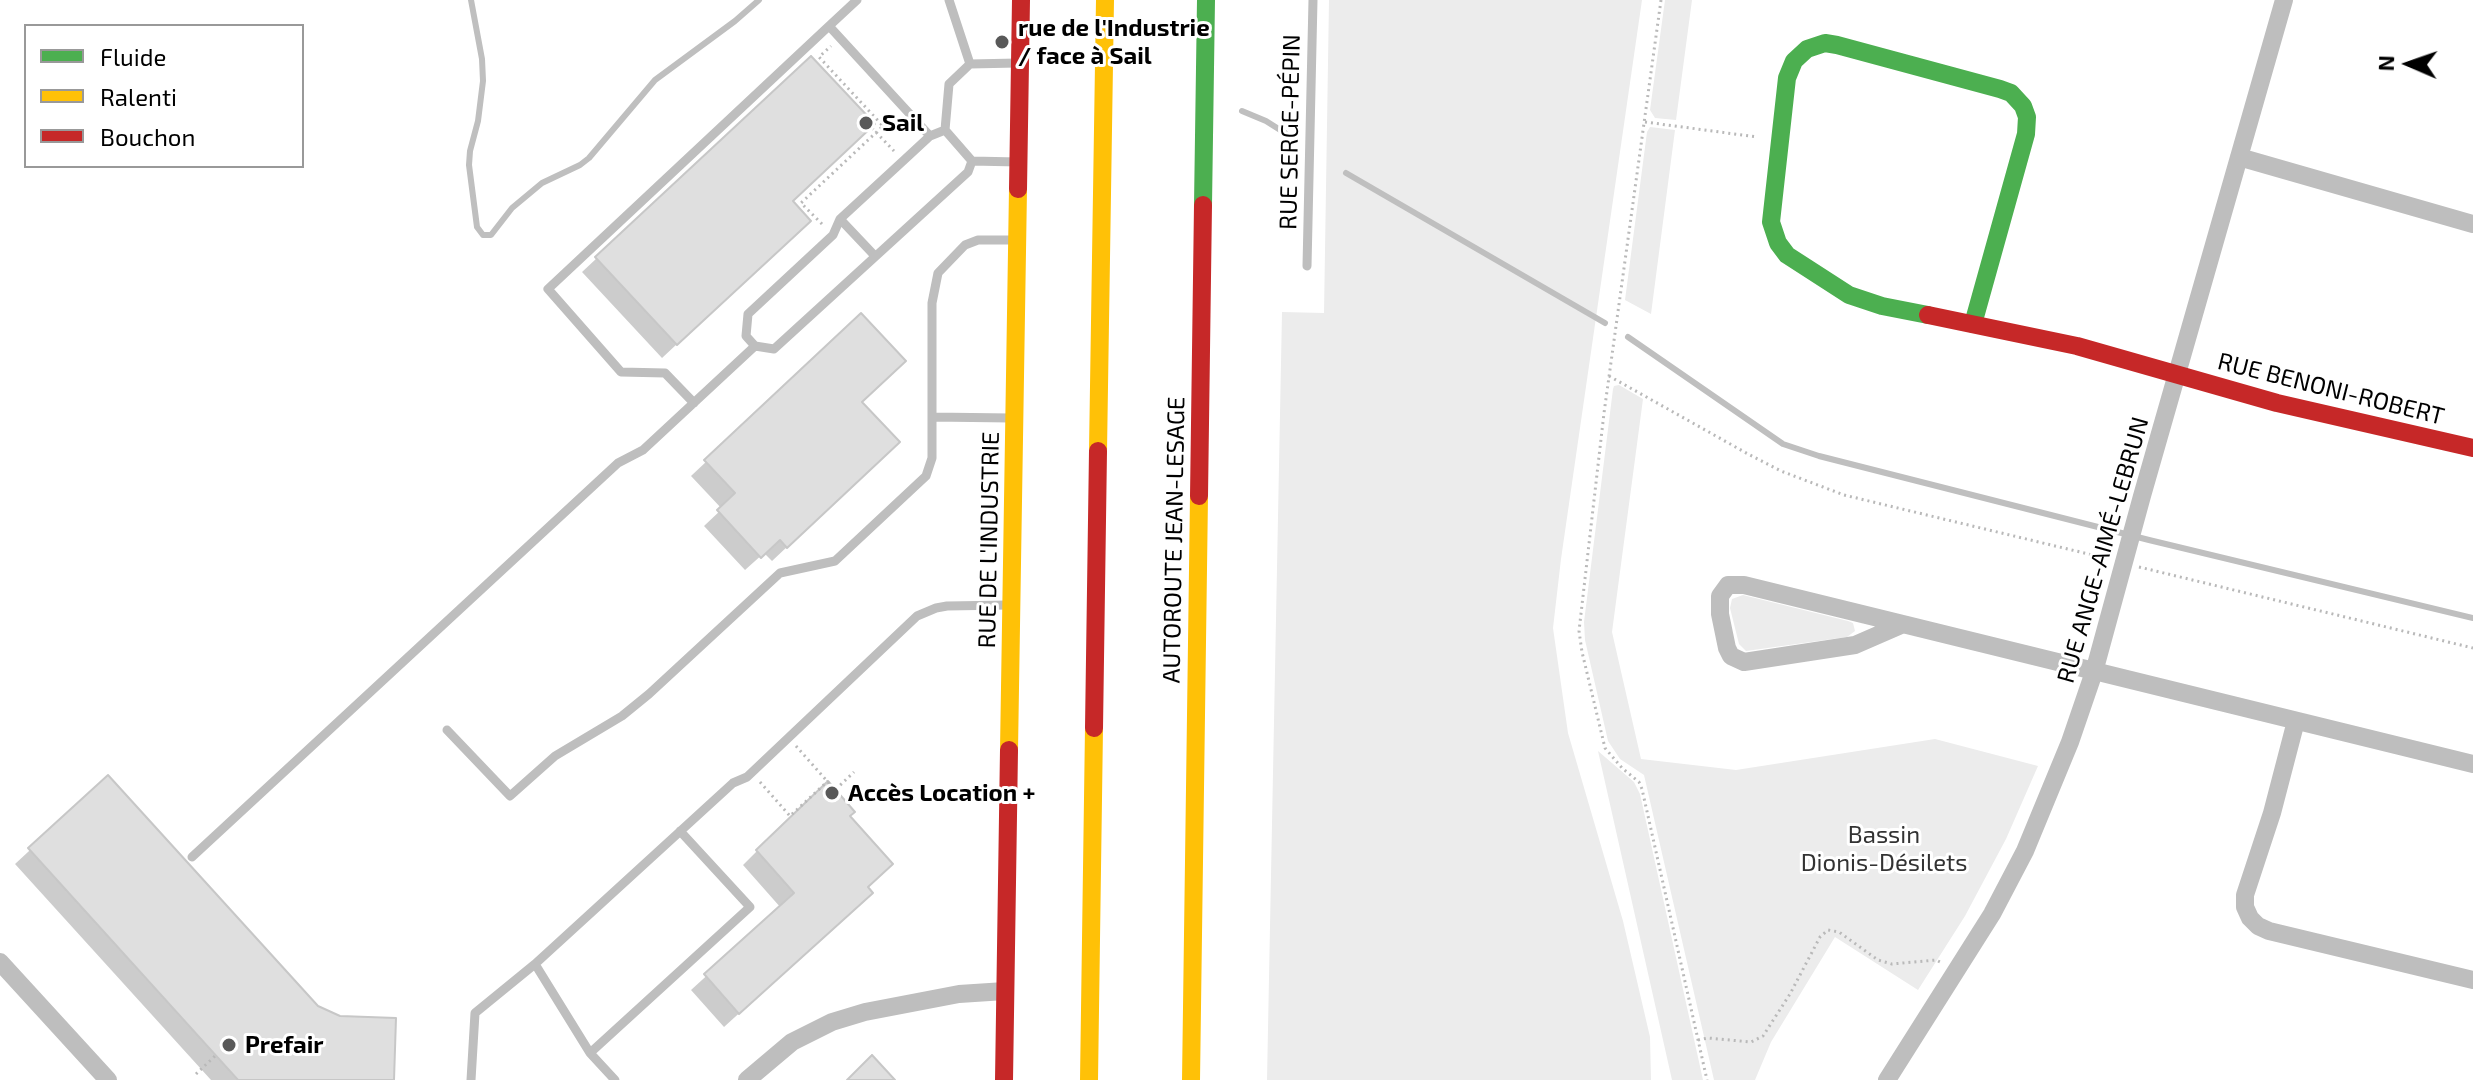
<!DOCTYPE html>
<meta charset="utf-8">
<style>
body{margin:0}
#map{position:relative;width:2473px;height:1080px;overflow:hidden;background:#fff;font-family:"Exo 2",sans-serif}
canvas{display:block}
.legend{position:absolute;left:24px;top:24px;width:280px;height:144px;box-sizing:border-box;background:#fff;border:2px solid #999;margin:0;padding:10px 14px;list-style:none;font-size:24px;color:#000}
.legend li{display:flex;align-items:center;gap:16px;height:40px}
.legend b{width:40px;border:2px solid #999}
.north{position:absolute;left:2369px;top:24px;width:80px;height:80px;-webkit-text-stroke:6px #fff;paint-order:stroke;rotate:272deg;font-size:22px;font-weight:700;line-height:32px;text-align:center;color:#000}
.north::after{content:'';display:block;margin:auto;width:28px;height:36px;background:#000;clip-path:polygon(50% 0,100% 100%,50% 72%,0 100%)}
</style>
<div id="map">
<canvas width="2473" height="1080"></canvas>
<ul class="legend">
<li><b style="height:10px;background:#4caf50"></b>Fluide</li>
<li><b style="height:10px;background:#ffc107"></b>Ralenti</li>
<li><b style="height:10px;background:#c62828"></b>Bouchon</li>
</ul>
<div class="north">N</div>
</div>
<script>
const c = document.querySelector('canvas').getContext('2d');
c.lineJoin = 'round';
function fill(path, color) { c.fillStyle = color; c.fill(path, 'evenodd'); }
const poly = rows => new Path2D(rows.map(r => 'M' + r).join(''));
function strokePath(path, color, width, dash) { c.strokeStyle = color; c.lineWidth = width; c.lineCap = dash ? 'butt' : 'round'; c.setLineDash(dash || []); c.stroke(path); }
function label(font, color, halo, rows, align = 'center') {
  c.font = font + ' "Exo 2",sans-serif'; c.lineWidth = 6; c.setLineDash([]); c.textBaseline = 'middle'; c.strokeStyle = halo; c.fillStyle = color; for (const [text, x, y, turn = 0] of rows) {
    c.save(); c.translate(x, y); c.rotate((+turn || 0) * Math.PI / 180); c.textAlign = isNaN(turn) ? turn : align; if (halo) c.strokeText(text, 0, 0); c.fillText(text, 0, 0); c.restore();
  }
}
fill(poly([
 [1329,0,1642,0,1561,559,1553,628,1568,733,1623,921,1650,1037,1651,1080,1267,1080,1282,312,1324,313],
 [1665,0,1692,0,1676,120,1655,118,1650,110],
 [1650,127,1675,130,1651,314,1625,300,1647,132],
 [1619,385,1643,399,1612,632,1641,759,1736,770,1935,739,2038,766,2006,839,1965,916,1918,990,1835,937,1771,1042,1755,1080,1714,1080,1644,775,1620,759,1608,741,1585,640,1584,622,1613,389,1614,386],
 [1743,595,1848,621,1853,623,1855,631,1847,637,1746,651,1739,644,1730,608,1732,599],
 [1598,751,1634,782,1640,794,1703,1080,1672,1080]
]), '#ececec');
fill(poly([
 [790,202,794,235,662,358,582,272,597,258],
 [861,316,860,402,883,457,772,561,764,553,745,570,704,526,722,509,691,476],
 [108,778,316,1007,392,1080,211,1080,15,864],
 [848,816,866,887,856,907,724,1027,691,990,781,908,743,865,757,851]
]), '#0003');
strokePath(poly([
 [471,0,482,59,483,81,478,121,470,151,469,165,477,227,483,235,491,235,512,208,542,183,580,165,589,158,655,80,735,21,759,0],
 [1242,111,1266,121,1285,133],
 [1346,173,1605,323],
 [1628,337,1783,444,1819,456,2149,540,2473,618]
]), '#bfbfbf', 6);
const building = poly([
 [811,56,875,124,793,201,811,221,677,345,595,257,811,56],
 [861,313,906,361,862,402,900,442,787,548,780,540,761,558,717,510,735,493,704,460,861,313],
 [108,775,318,1006,340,1016,396,1018,394,1080,238,1080,28,848,108,775],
 [828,781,855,812,850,816,893,864,868,887,873,893,739,1014,704,974,794,893,756,850,828,781],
 [872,1055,895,1080,847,1080,872,1055]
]);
fill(building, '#dfdfdf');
strokePath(building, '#c7c7c7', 2);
strokePath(poly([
 [1661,0,1604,413,1579,631,1582,652,1605,748,1622,768,1639,782,1642,789,1707,1080],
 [1645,122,1757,137],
 [883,126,895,115],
 [872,128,894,151],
 [822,224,801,203,883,126,819,57,831,46],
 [1609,376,1748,454,1781,471,1844,495,2105,558],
 [2139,567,2473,648],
 [796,746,835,790,854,772],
 [760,782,790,816,828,781],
 [1698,1040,1708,1038,1751,1042,1763,1036,1790,994,1820,937,1828,930,1839,932,1878,960,1892,964,1936,960,1942,963],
 [196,1074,216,1055]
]), '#b9b9b9', 3, [2, 4]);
strokePath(poly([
 [857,0,829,26,930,136],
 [949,0,970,64],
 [1017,63,970,64,949,84,945,130,972,161,1018,162],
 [945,130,930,136,903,161,840,219,833,235,748,314,746,336,755,346,774,349,968,172,972,161],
 [840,219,875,256],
 [1307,266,1313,0],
 [694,403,665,373,621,372,548,289,829,26],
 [1011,418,932,417,932,303,938,273,965,245,978,240,1014,240],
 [447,730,510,796,555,756,622,716,649,694,780,573,835,561,926,476,932,458,932,417],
 [192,857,618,463,643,450,755,346],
 [590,1053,750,907,680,831],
 [471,1080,475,1013,535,964],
 [615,1080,590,1053,535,964,733,783,747,777,917,616,936,608,947,606,1008,605]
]), '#bebebe', 9);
strokePath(poly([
 [2239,157,2473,224],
 [1901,625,1855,645,1744,662,1731,656,1727,648,1720,614,1720,596,1728,585,1744,585,2473,764],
 [2296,721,2272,813,2245,895,2245,907,2250,918,2258,926,2269,931,2473,980],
 [0,962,108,1080],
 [747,1080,792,1042,832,1022,865,1012,959,994,1005,991],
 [1887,1080,1992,914,2025,851,2070,742,2094,672,2142,496,2284,0]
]), '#bebebe', 18);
strokePath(poly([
 [1203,205,1206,0],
 [1928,315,1882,306,1849,295,1787,255,1778,243,1771,222,1787,78,1794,61,1807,49,1825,43,1837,45,2000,89,2011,93,2023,106,2027,117,2026,134,1973,324]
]), '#4caf50', 18);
strokePath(poly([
 [1098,451,1105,0],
 [1009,750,1018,189],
 [1089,1080,1094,728],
 [1191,1080,1199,496]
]), '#ffc107', 18);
strokePath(poly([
 [1018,189,1021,0],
 [1928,315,2077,346,2277,403,2473,448],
 [1199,496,1203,205],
 [1094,728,1098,451],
 [1004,1080,1009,750]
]), '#c62828', 18);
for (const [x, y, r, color] of [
 [1002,42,8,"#595959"],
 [866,123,8,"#595959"],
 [832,793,8,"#595959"],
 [229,1045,8,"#595959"]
]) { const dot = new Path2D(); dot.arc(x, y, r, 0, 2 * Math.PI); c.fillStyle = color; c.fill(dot); strokePath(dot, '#fff', 3); }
label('bold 24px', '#000', '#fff', [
 ["rue de l'Industrie",1018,28],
 ["/ face à Sail",1018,56],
 ["Sail",882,123],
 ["Accès Location +",848,793],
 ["Prefair",245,1045]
], 'left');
label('24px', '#000', '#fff', [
 ["RUE SERGE-PÉPIN",1290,132,-89],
 ["RUE BENONI-ROBERT",2331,389,14],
 ["RUE DE L'INDUSTRIE",989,540,-89],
 ["AUTOROUTE JEAN-LESAGE",1174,540,-89],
 ["RUE ANGE-AIMÉ-LEBRUN",2103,550,-74]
]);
label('24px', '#333', '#fff', [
 ["Bassin",1884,835],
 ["Dionis-Désilets",1884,863]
]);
</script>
